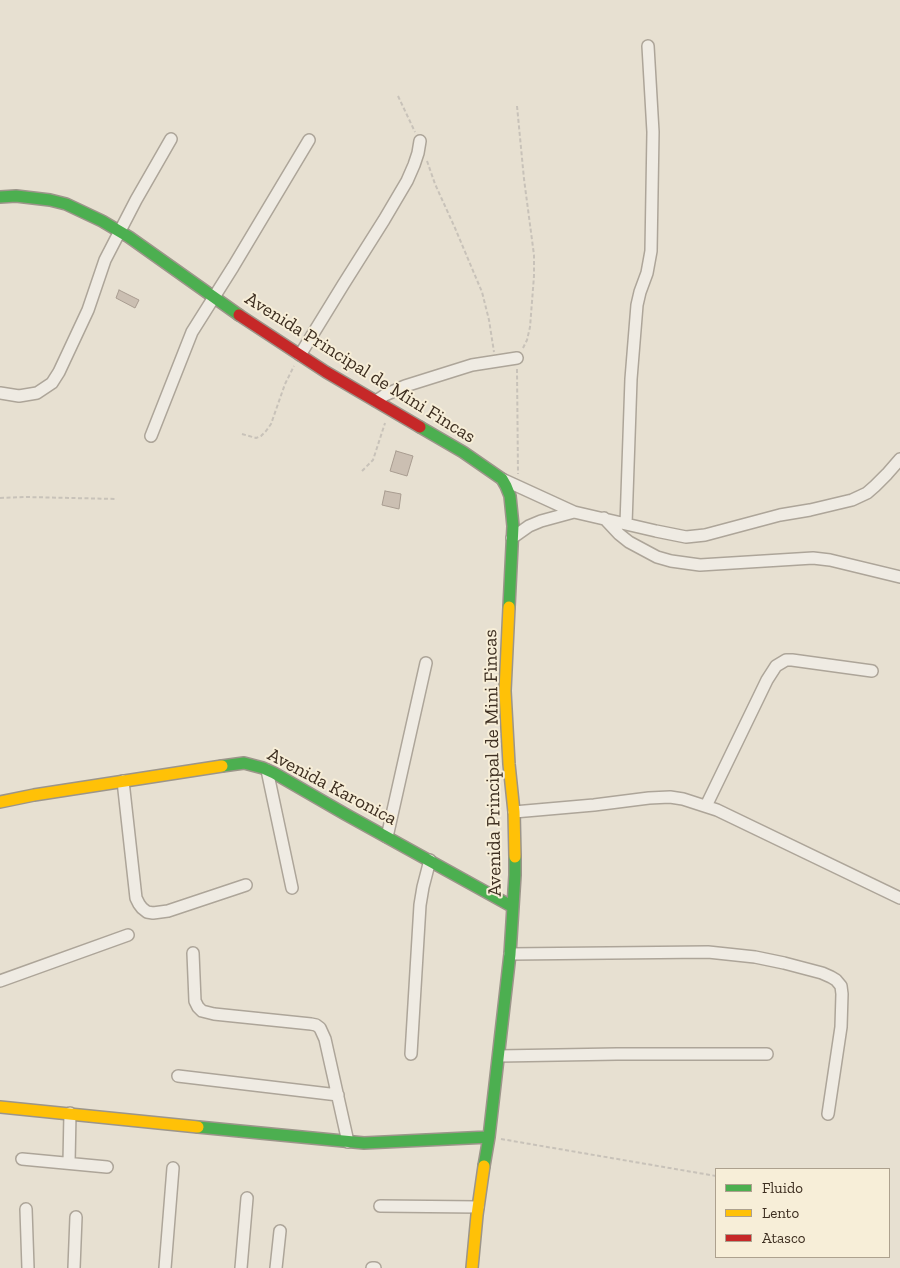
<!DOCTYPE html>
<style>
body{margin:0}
#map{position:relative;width:900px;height:1268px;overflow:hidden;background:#e7e0d1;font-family:"Zilla Slab",serif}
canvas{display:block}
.legend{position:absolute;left:715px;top:1168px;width:175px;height:90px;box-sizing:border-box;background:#f7eed8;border:1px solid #ada18e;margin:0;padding:6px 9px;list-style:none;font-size:15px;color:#3d2e20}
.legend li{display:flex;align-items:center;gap:10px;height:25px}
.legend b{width:25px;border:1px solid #ada18e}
</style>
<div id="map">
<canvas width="900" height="1268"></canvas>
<ul class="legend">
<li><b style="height:6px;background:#4caf50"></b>Fluido</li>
<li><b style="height:6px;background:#ffc107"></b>Lento</li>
<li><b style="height:6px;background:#c62828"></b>Atasco</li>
</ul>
</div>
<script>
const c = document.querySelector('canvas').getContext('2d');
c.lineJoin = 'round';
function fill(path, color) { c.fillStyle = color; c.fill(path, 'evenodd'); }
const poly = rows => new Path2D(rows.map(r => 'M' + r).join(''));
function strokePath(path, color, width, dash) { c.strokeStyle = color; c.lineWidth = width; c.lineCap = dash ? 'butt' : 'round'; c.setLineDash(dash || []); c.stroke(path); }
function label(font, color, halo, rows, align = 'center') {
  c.font = font + ' "Zilla Slab",serif'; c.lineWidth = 4; c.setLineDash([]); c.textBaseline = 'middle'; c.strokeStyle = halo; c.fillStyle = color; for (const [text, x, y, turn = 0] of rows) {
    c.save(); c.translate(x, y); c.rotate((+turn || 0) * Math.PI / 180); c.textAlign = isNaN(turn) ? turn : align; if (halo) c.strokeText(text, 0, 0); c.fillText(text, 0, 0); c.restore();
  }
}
const building = poly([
 [119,290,139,300,135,308,116,298,119,290],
 [396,451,413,456,407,476,390,471,396,451],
 [385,491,401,494,399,509,382,505,385,491]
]);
fill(building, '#cbbfb2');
strokePath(building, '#a89c90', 1);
const street = poly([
 [300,355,343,285,384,220,407,181,414,165,418,153,420,141],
 [0,393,19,396,37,393,52,383,59,372,88,310,105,260,136,200,171,139],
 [376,401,385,395,405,386,472,365,517,358],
 [151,436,192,332,233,267,309,140],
 [502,479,574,512,656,531,686,537,705,535,780,515,810,510,852,500,867,493,875,486,887,474,900,459],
 [604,518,619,534,629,542,657,557,671,561,700,565,813,558,830,560,900,577],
 [626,524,631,379,637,305,640,292,647,273,651,251,653,132,648,46],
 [512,538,529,526,541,521,574,512],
 [267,770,292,888],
 [123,781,136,898,139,904,142,908,147,912,153,913,168,911,246,885],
 [706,806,767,680,776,666,786,660,792,660,872,671],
 [514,812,594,805,649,798,670,797,683,799,717,810,900,898],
 [387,837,426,663],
 [193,953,195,1001,198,1007,202,1011,214,1014,311,1024,316,1025,320,1028,325,1039,348,1142],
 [510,954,708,952,755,957,784,963,822,973,831,977,836,980,841,986,842,994,841,1027,828,1114],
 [0,981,128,935],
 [411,1054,420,905,423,887,430,860],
 [499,1056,617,1054,767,1054],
 [178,1076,338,1095],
 [22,1159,107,1167],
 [69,1163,70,1113],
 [380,1206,478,1207],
 [26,1209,28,1268],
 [74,1268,76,1217],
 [165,1268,173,1168],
 [241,1268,247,1198],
 [276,1268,280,1231],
 [372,1268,375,1268]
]);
const fast = poly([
 [0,197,16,196,50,200,66,204,102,221,129,237,239,315],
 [420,427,463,452,502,479,506,486,510,496,513,526,509,607],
 [222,766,244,763,263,768,274,773,345,814,513,907],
 [198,1127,364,1143,489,1137],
 [484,1166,489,1137,510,954,515,875,515,857]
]);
const slow = poly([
 [509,607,505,691,509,764,514,812,515,857],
 [0,802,34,795,222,766],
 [0,1107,198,1127],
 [472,1268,477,1215,484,1166]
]);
const jam = poly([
 [239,315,326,372,420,427]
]);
strokePath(street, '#ada599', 14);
strokePath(fast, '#9c958a', 14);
strokePath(slow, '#9c958a', 14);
strokePath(jam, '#9c958a', 14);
strokePath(poly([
 [398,96,415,132],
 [517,106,524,179,534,255,534,276,530,327,527,340,523,348],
 [427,161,435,184,455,228,482,292,489,320,494,352],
 [517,369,518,474],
 [242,434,256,438,261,436,266,431,271,424,285,384,294,366],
 [362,471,373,460,385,423],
 [0,498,26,497,117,499],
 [501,1139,716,1176]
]), '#c8c2b9', 2, [4, 2.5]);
strokePath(street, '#efebe3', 11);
strokePath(fast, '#4caf50', 11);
strokePath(slow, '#ffc107', 11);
strokePath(jam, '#c62828', 11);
label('19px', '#3d2e20', '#f7eed8', [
 ["Avenida Principal de Mini Fincas",360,368,32],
 ["Avenida Principal de Mini Fincas",493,763,-91],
 ["Avenida Karonica",332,787,28]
]);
</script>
